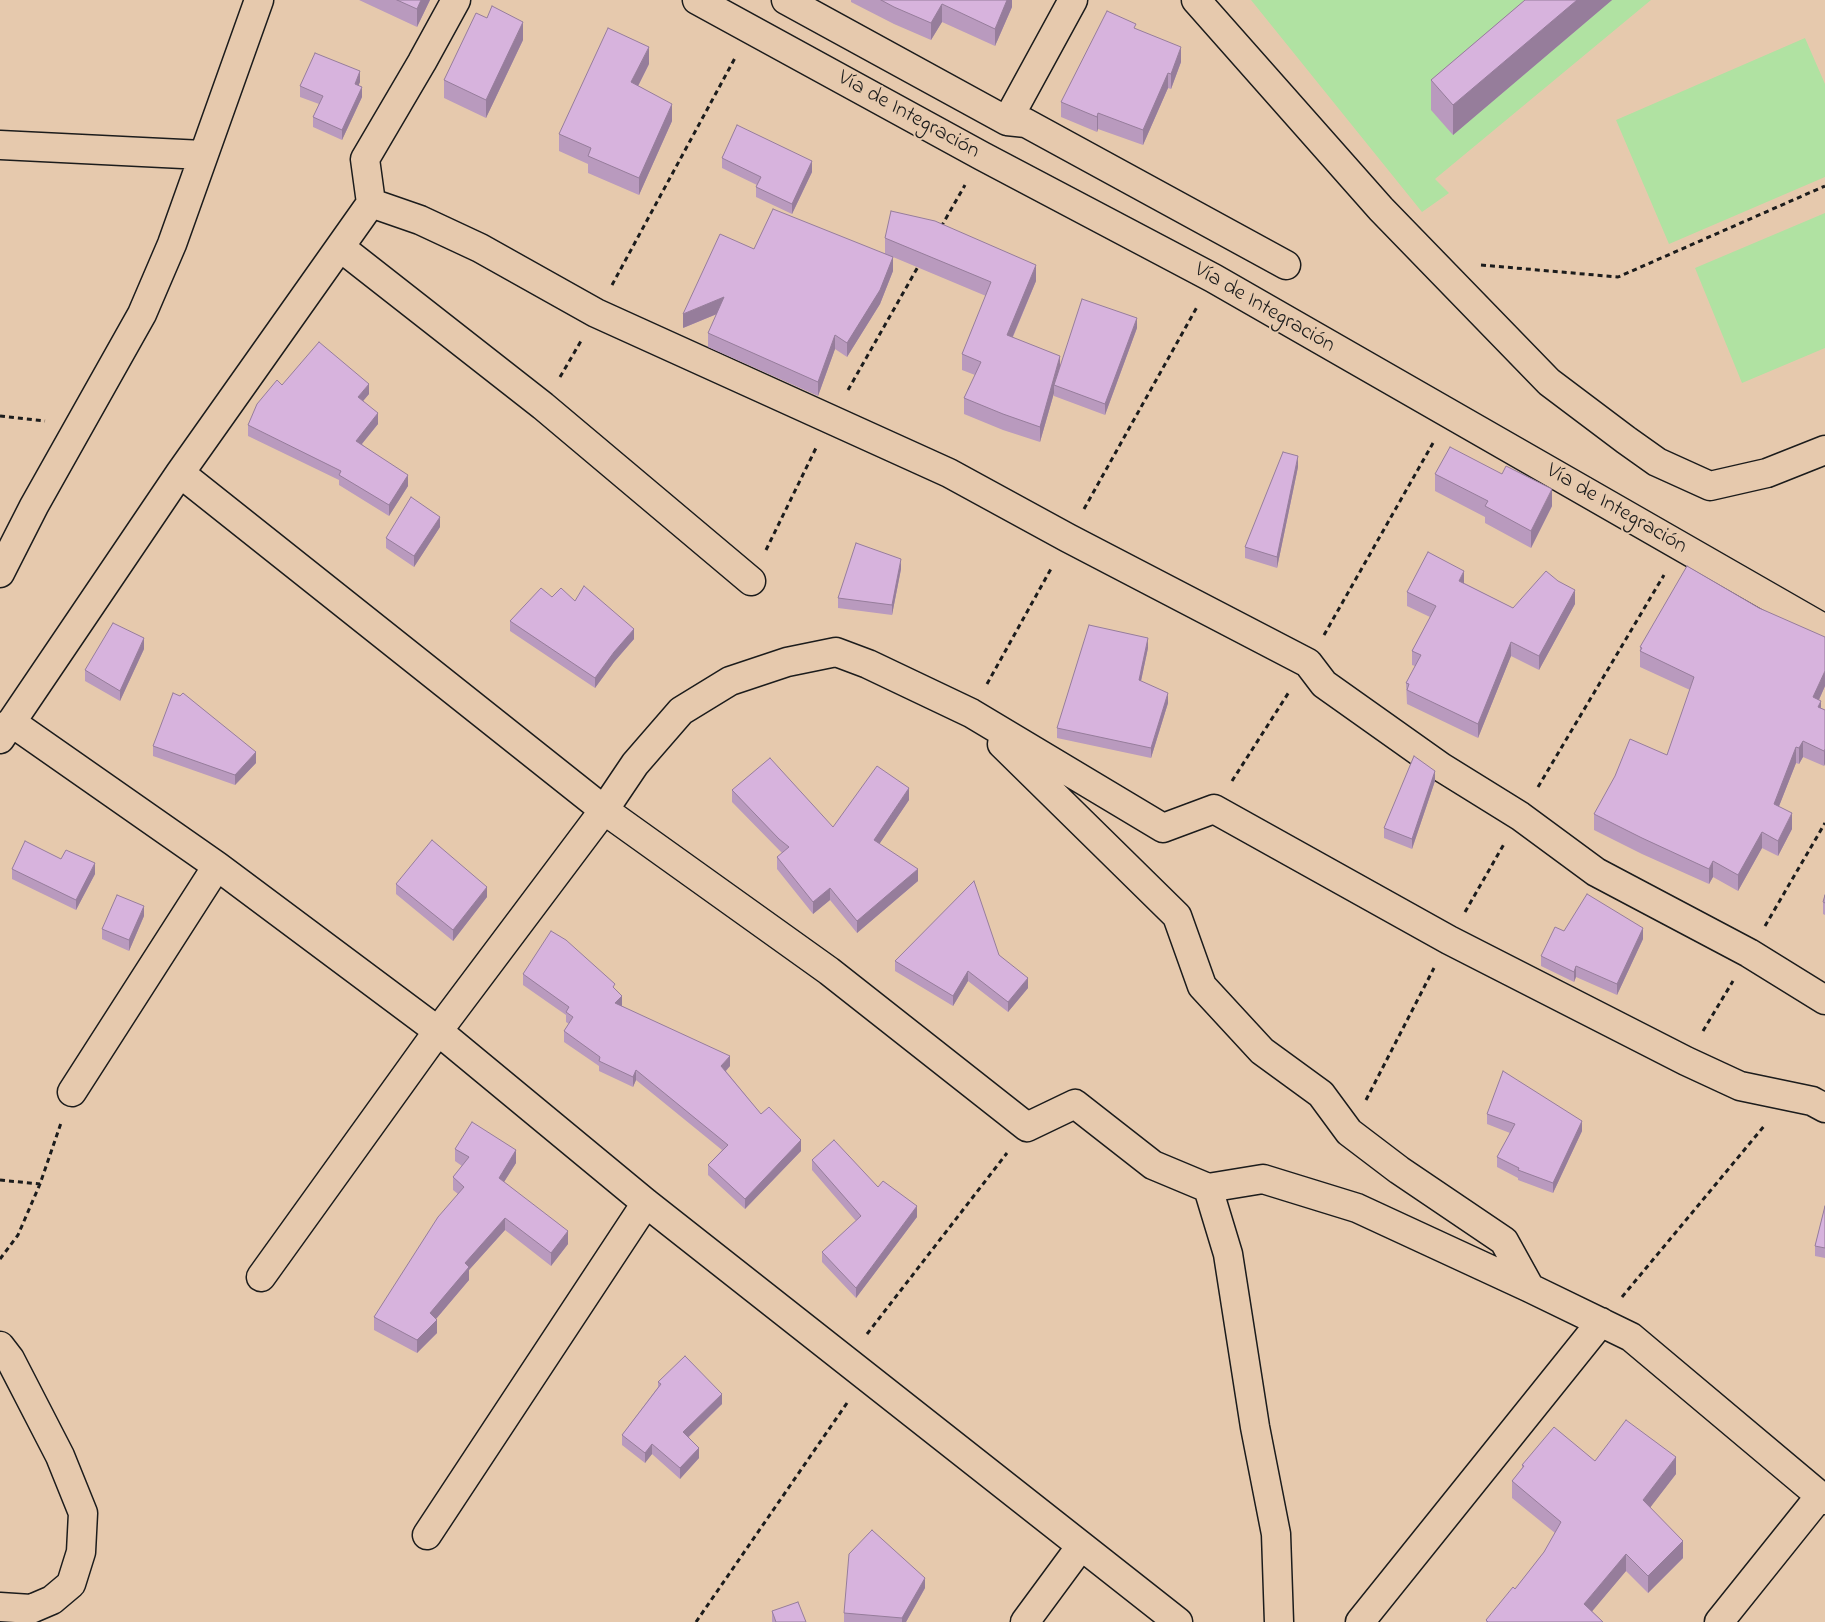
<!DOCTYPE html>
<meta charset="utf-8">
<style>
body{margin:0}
canvas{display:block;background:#e6c9ad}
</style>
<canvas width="1825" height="1622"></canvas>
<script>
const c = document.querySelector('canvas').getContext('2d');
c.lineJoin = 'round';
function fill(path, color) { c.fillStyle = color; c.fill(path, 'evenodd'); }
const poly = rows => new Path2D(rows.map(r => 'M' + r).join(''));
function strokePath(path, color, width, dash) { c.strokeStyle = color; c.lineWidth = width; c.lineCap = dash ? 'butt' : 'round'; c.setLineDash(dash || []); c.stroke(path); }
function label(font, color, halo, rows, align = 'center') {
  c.font = font + ' "Indie Flower",sans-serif'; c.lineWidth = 4; c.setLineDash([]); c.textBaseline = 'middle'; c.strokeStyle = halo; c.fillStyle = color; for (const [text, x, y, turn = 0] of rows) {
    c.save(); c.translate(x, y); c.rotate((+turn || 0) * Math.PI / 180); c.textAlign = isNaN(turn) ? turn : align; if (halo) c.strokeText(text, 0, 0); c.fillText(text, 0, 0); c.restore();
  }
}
fill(poly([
 [1251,0,1651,0,1435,179,1449,193,1422,212],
 [1805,38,1825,84,1825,177,1669,244,1616,120],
 [1825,213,1825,348,1742,383,1695,268]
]), '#b0e2a2');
const minor = poly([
 [786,0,1007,121,1026,123,1286,265],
 [1196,0,1381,209,1549,382,1626,440,1657,462,1710,486,1767,473,1825,450],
 [1007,121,1073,0],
 [0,145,203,155],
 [371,203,420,220,480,248,596,313,949,473,1068,538,1308,663,1324,684,1441,767,1520,816,1596,872,1749,953,1825,1000],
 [340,247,543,406,751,581],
 [180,473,604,810,829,971,1027,1127,1075,1104,1153,1165,1208,1188,1263,1179,1357,1208,1530,1288,1631,1337,1825,1500],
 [0,573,34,506,142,314,172,244,259,0],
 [11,722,217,866,438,1031,646,1203,1178,1622],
 [0,739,180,473,371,203,365,159,422,62,456,0],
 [1002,744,1177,916,1202,986,1262,1051,1321,1094,1349,1132,1399,1170,1504,1241,1530,1288],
 [72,1092,217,866],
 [1208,1188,1228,1254,1255,1427,1276,1534,1279,1622],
 [261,1277,438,1031,604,810,635,764,681,711,730,681,787,662,836,652,868,664,971,713,1163,828,1214,809,1449,940,1686,1061,1740,1086,1812,1101,1825,1108],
 [0,1346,10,1359,60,1456,83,1513,81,1552,71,1584,52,1600,31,1609,0,1607],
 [427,1535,646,1203],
 [1025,1622,1081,1546],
 [1360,1622,1601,1322],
 [1719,1622,1820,1496]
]);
const secondary = poly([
 [697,0,982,156,1213,278,1825,629]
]);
strokePath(minor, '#1c1c1c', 31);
strokePath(secondary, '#1c1c1c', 31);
strokePath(poly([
 [941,227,965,185],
 [1481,265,1618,277,1825,186],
 [612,285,735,58],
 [560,377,581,341],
 [848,390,919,265],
 [0,416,45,421],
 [1084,509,1197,307],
 [766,550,816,448],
 [1324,635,1433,443],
 [987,684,1052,567],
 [1232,781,1289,692],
 [1538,787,1664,575],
 [1465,912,1504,844],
 [1765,926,1825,823],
 [1703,1031,1733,981],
 [1366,1100,1434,968],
 [0,1180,40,1184],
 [0,1259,18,1235,40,1184,61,1123],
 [1622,1297,1765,1125],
 [867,1334,1007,1153],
 [696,1622,847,1403]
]), '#1c1c1c', 3, [5, 4]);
strokePath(minor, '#e6c9ad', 28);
strokePath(secondary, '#e6c9ad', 28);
fill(poly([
 [359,0,430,0,417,27],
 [851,0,1012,0,1012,7,995,46,942,22,931,40,894,24,851,2],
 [1525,0,1612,0,1453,135,1431,110,1431,80],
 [1136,29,1181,62,1171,89,1168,88,1143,145,1098,129,1097,132,1061,117,1061,102],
 [523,40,486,118,444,98,444,80],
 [649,64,638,86,672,121,639,195,588,173,588,164,559,151,559,134],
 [360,82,358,85,362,97,342,140,313,127,313,117,319,104,300,97,300,86],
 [722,158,812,172,792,214,756,197,756,187,757,185,722,168],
 [885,238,1036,281,1013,337,1060,366,1137,328,1105,415,1054,396,1054,393,1040,442,1003,430,964,414,964,398,975,375,962,370,962,354,986,296,893,257,893,271,880,304,847,357,835,349,818,396,708,347,708,333,717,314,683,328,754,249,885,253],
 [282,385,369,394,363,401,378,424,362,444,408,486,389,516,339,485,339,480,248,436,248,425],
 [1298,467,1277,568,1245,558,1245,547],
 [1435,474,1552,506,1531,548,1485,523,1485,517,1435,491],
 [440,527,414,567,386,548,386,538],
 [901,569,892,615,838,608,838,598],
 [1464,583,1513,608,1575,604,1539,670,1511,656,1478,738,1407,704,1406,683,1415,666,1412,665,1412,651,1430,617,1407,606,1407,592],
 [552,597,575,601,634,639,614,662,595,688,510,631,510,621],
 [1640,647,1825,686,1819,700,1821,708,1825,710,1825,764,1824,766,1803,757,1799,764,1796,763,1779,806,1792,829,1778,856,1762,848,1738,891,1713,877,1709,884,1642,854,1594,830,1594,814,1667,755,1690,690,1640,667],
 [1148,648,1141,681,1168,703,1151,758,1057,738,1057,728],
 [144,649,120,701,85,681,85,670],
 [153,746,256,763,235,785,153,756],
 [1435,781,1412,849,1384,838,1384,828],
 [732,790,833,827,909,800,879,844,918,881,857,933,830,900,813,914,777,869,777,857,782,853,732,802],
 [61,859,95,874,76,910,12,879,12,869],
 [396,884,487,897,453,941,396,894],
 [1825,895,1825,915,1823,914,1823,902],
 [144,916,129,951,102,939,102,929],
 [1643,939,1617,995,1576,977,1574,982,1541,966,1541,956],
 [999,955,1028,988,1008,1012,968,981,953,1006,895,971,895,961],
 [523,974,615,989,622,1006,730,1066,726,1071,761,1114,801,1151,745,1209,708,1175,708,1165,722,1150,636,1080,633,1087,599,1071,599,1066,564,1042,564,1031,569,1024,566,1022,566,1015,523,985],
 [1487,1114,1582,1131,1553,1193,1518,1180,1518,1178,1497,1167,1497,1157,1510,1133,1487,1124],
 [455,1149,516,1163,504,1182,568,1244,551,1266,505,1230,469,1270,469,1280,436,1319,437,1333,417,1353,374,1330,374,1317,458,1194,453,1190,453,1177,462,1166,455,1161],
 [812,1160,878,1187,917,1217,856,1298,822,1262,822,1252,856,1221,812,1170],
 [1825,1206,1825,1258,1815,1256,1815,1246],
 [658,1382,722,1404,689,1437,699,1458,680,1479,652,1454,645,1463,622,1445,622,1435,658,1387],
 [1595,1461,1676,1474,1650,1507,1683,1558,1648,1593,1626,1571,1592,1611,1603,1622,1486,1622,1486,1620,1515,1589,1544,1552,1555,1533,1512,1498,1512,1481,1522,1468,1522,1465],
 [925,1588,906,1622,844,1622,844,1613],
 [772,1611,806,1622,772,1622]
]), '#b99abe');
fill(poly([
 [421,0,430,0,417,27,417,9],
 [1007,0,1012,0,1012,7,995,46,995,29],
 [1577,0,1612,0,1453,135,1453,105],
 [942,4,942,22,931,40,931,23],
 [523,22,523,40,486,118,486,100],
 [649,47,649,64,631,100,631,82],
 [1181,47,1181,62,1171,89,1171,74],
 [360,71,360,82,355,94,355,84],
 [1168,73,1168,88,1143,145,1143,130],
 [362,87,362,97,342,140,342,130],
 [672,104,672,121,639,195,639,178],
 [1098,113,1098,129,1097,132,1097,117],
 [812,161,812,172,792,214,792,204],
 [893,257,893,271,880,304,847,357,847,343],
 [1036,265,1036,281,1007,350,1007,335],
 [724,297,724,311,683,328,683,314],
 [1137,318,1137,328,1105,415,1105,404],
 [835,335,835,349,818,396,818,382],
 [1060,356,1060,371,1054,385,1054,393,1040,442,1040,427],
 [369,384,369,394,358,407,358,397],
 [378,413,378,424,356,451,356,441],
 [1298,456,1298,467,1277,568,1277,557],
 [408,475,408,486,389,516,389,505],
 [1552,489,1552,506,1531,548,1531,531],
 [440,517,440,527,414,567,414,556],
 [901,559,901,569,892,615,892,605],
 [1464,571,1464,585,1459,581],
 [1575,590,1575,604,1539,670,1539,656],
 [634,629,634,639,614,662,595,688,595,678,614,652],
 [144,638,144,649,120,701,120,691],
 [1148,638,1148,648,1139,690,1139,680],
 [1511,642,1511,656,1478,738,1478,724],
 [1825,671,1825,686,1813,713,1813,697],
 [1168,693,1168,703,1151,758,1151,748],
 [1821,701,1821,716,1818,707],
 [1803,741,1803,757,1799,764,1799,748],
 [1796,747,1796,763,1774,819,1774,804],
 [1825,749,1825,764,1824,766,1824,751],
 [256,752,256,763,235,785,235,775],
 [1435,771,1435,781,1412,849,1412,839],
 [909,788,909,800,874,852,874,840],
 [1792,813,1792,829,1778,856,1778,841],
 [1762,832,1762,848,1738,891,1738,875],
 [1713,861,1713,877,1709,884,1709,869],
 [95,863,95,874,76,910,76,900],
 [918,869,918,881,857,933,857,921],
 [487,887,487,897,453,941,453,930],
 [830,888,830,900,813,914,813,902],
 [144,906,144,916,129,951,129,940],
 [1643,928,1643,939,1617,995,1617,984],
 [1576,966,1576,977,1574,982,1574,972],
 [968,971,968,981,953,1006,953,996],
 [1028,978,1028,988,1008,1012,1008,1002],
 [622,996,622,1006,615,1014,615,1003],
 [730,1056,730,1066,721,1076,721,1066],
 [636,1070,636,1080,633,1087,633,1077],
 [1582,1121,1582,1131,1553,1193,1553,1183],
 [801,1140,801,1151,745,1209,745,1199],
 [516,1150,516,1163,499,1190,499,1178],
 [917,1206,917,1217,856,1298,856,1288],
 [505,1218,505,1230,469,1270,469,1280,430,1326,430,1313,465,1263],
 [568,1231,568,1244,551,1266,551,1253],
 [437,1320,437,1333,417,1353,417,1340],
 [722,1394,722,1404,683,1442,683,1432],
 [652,1444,652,1454,645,1463,645,1453],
 [699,1448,699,1458,680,1479,680,1468],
 [1676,1457,1676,1474,1643,1517,1643,1500],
 [1683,1541,1683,1558,1648,1593,1648,1576],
 [1626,1554,1626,1571,1584,1621,1584,1604],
 [925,1578,925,1588,906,1622,902,1622,902,1618]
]), '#967d9b');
const building = poly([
 [397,0,421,0,417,9,397,0],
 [881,0,1007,0,995,29,942,4,931,23,894,7,881,0],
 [1525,0,1577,0,1453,105,1431,80,1525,0],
 [492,6,523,22,486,100,444,80,476,13,487,18,492,6],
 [1107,11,1136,24,1134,28,1181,47,1171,74,1168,73,1143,130,1098,113,1097,117,1061,102,1107,11],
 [608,28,649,47,631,82,672,104,639,178,588,156,591,148,559,134,608,28],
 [315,53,360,71,355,84,362,87,342,130,313,117,323,96,300,86,315,53],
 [737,125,812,161,792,204,756,187,761,177,722,158,737,125],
 [773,209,893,257,880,290,847,343,835,335,818,382,708,333,724,297,683,314,720,234,754,249,773,209],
 [891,211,935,221,1036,265,1007,335,1060,356,1040,427,1003,414,964,398,981,362,962,354,991,282,885,238,891,211],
 [1082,299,1137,318,1105,404,1054,385,1082,299],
 [319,342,369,384,358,397,378,413,356,441,408,475,389,505,339,475,341,471,248,425,257,404,277,380,282,385,319,342],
 [1450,447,1502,474,1506,466,1552,489,1531,531,1485,506,1488,501,1435,474,1450,447],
 [1283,452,1298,456,1277,557,1245,547,1283,452],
 [411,497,440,517,414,556,386,538,411,497],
 [856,543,901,559,892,605,838,598,856,543],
 [1428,552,1464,571,1459,581,1513,608,1546,571,1558,581,1575,590,1539,656,1511,642,1478,724,1407,690,1409,684,1406,683,1421,655,1412,651,1436,606,1407,592,1428,552],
 [1687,566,1759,608,1825,637,1825,671,1813,697,1821,701,1818,707,1825,710,1825,749,1824,751,1803,741,1799,748,1796,747,1774,804,1792,813,1778,841,1762,832,1738,875,1713,861,1709,869,1642,838,1594,814,1615,776,1630,739,1667,755,1694,677,1640,651,1642,648,1640,647,1687,566],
 [584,586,634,629,614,652,595,678,510,621,541,588,552,597,561,588,575,601,584,586],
 [113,623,144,638,120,691,85,670,113,623],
 [1089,625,1148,638,1139,680,1168,693,1151,748,1057,728,1089,625],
 [173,693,180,696,183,693,256,752,235,775,153,746,173,693],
 [1414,756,1435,771,1412,839,1384,828,1414,756],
 [770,758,833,827,877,766,909,788,874,840,918,869,857,921,830,888,813,902,777,857,789,847,779,839,732,790,770,758],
 [432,840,487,887,453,930,396,884,432,840],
 [25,841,61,859,66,850,95,863,76,900,12,869,25,841],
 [974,881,999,955,1028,978,1008,1002,968,971,953,996,895,961,974,881],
 [1587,894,1643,928,1617,984,1576,966,1574,972,1541,956,1555,927,1564,931,1587,894],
 [117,895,144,906,129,940,102,929,117,895],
 [1825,895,1825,903,1823,902,1825,895],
 [551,931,566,940,615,984,613,987,622,996,615,1003,730,1056,721,1066,761,1114,769,1107,801,1140,745,1199,708,1165,728,1145,636,1070,633,1077,599,1061,600,1057,564,1031,573,1017,566,1012,569,1007,523,974,551,931],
 [1503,1071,1582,1121,1553,1183,1518,1170,1519,1168,1497,1157,1515,1124,1487,1114,1503,1071],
 [472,1122,516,1150,499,1178,568,1231,551,1253,505,1218,465,1263,469,1267,430,1313,437,1320,417,1340,374,1317,438,1217,464,1187,453,1177,469,1157,455,1149,472,1122],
 [834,1140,878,1187,883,1181,917,1206,856,1288,822,1252,861,1216,812,1160,834,1140],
 [1825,1206,1825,1248,1815,1246,1825,1206],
 [685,1356,722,1394,683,1432,699,1448,680,1468,652,1444,645,1453,622,1435,661,1384,658,1382,685,1356],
 [1626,1420,1676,1457,1643,1500,1683,1541,1648,1576,1626,1554,1584,1604,1603,1622,1488,1622,1486,1620,1513,1587,1515,1589,1544,1552,1561,1522,1512,1481,1524,1466,1522,1465,1554,1427,1595,1461,1626,1420],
 [872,1530,925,1578,902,1618,844,1613,849,1554,872,1530],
 [798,1602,806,1622,776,1622,772,1611,798,1602]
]);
fill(building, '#d7b3dd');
strokePath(building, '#967d9b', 1);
label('22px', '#1c1c1c', '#e6c9ad', [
 ["Vía de Integración",908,116,29],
 ["Vía de Integración",1264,309,30],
 ["Vía de Integración",1616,510,30]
]);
</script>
